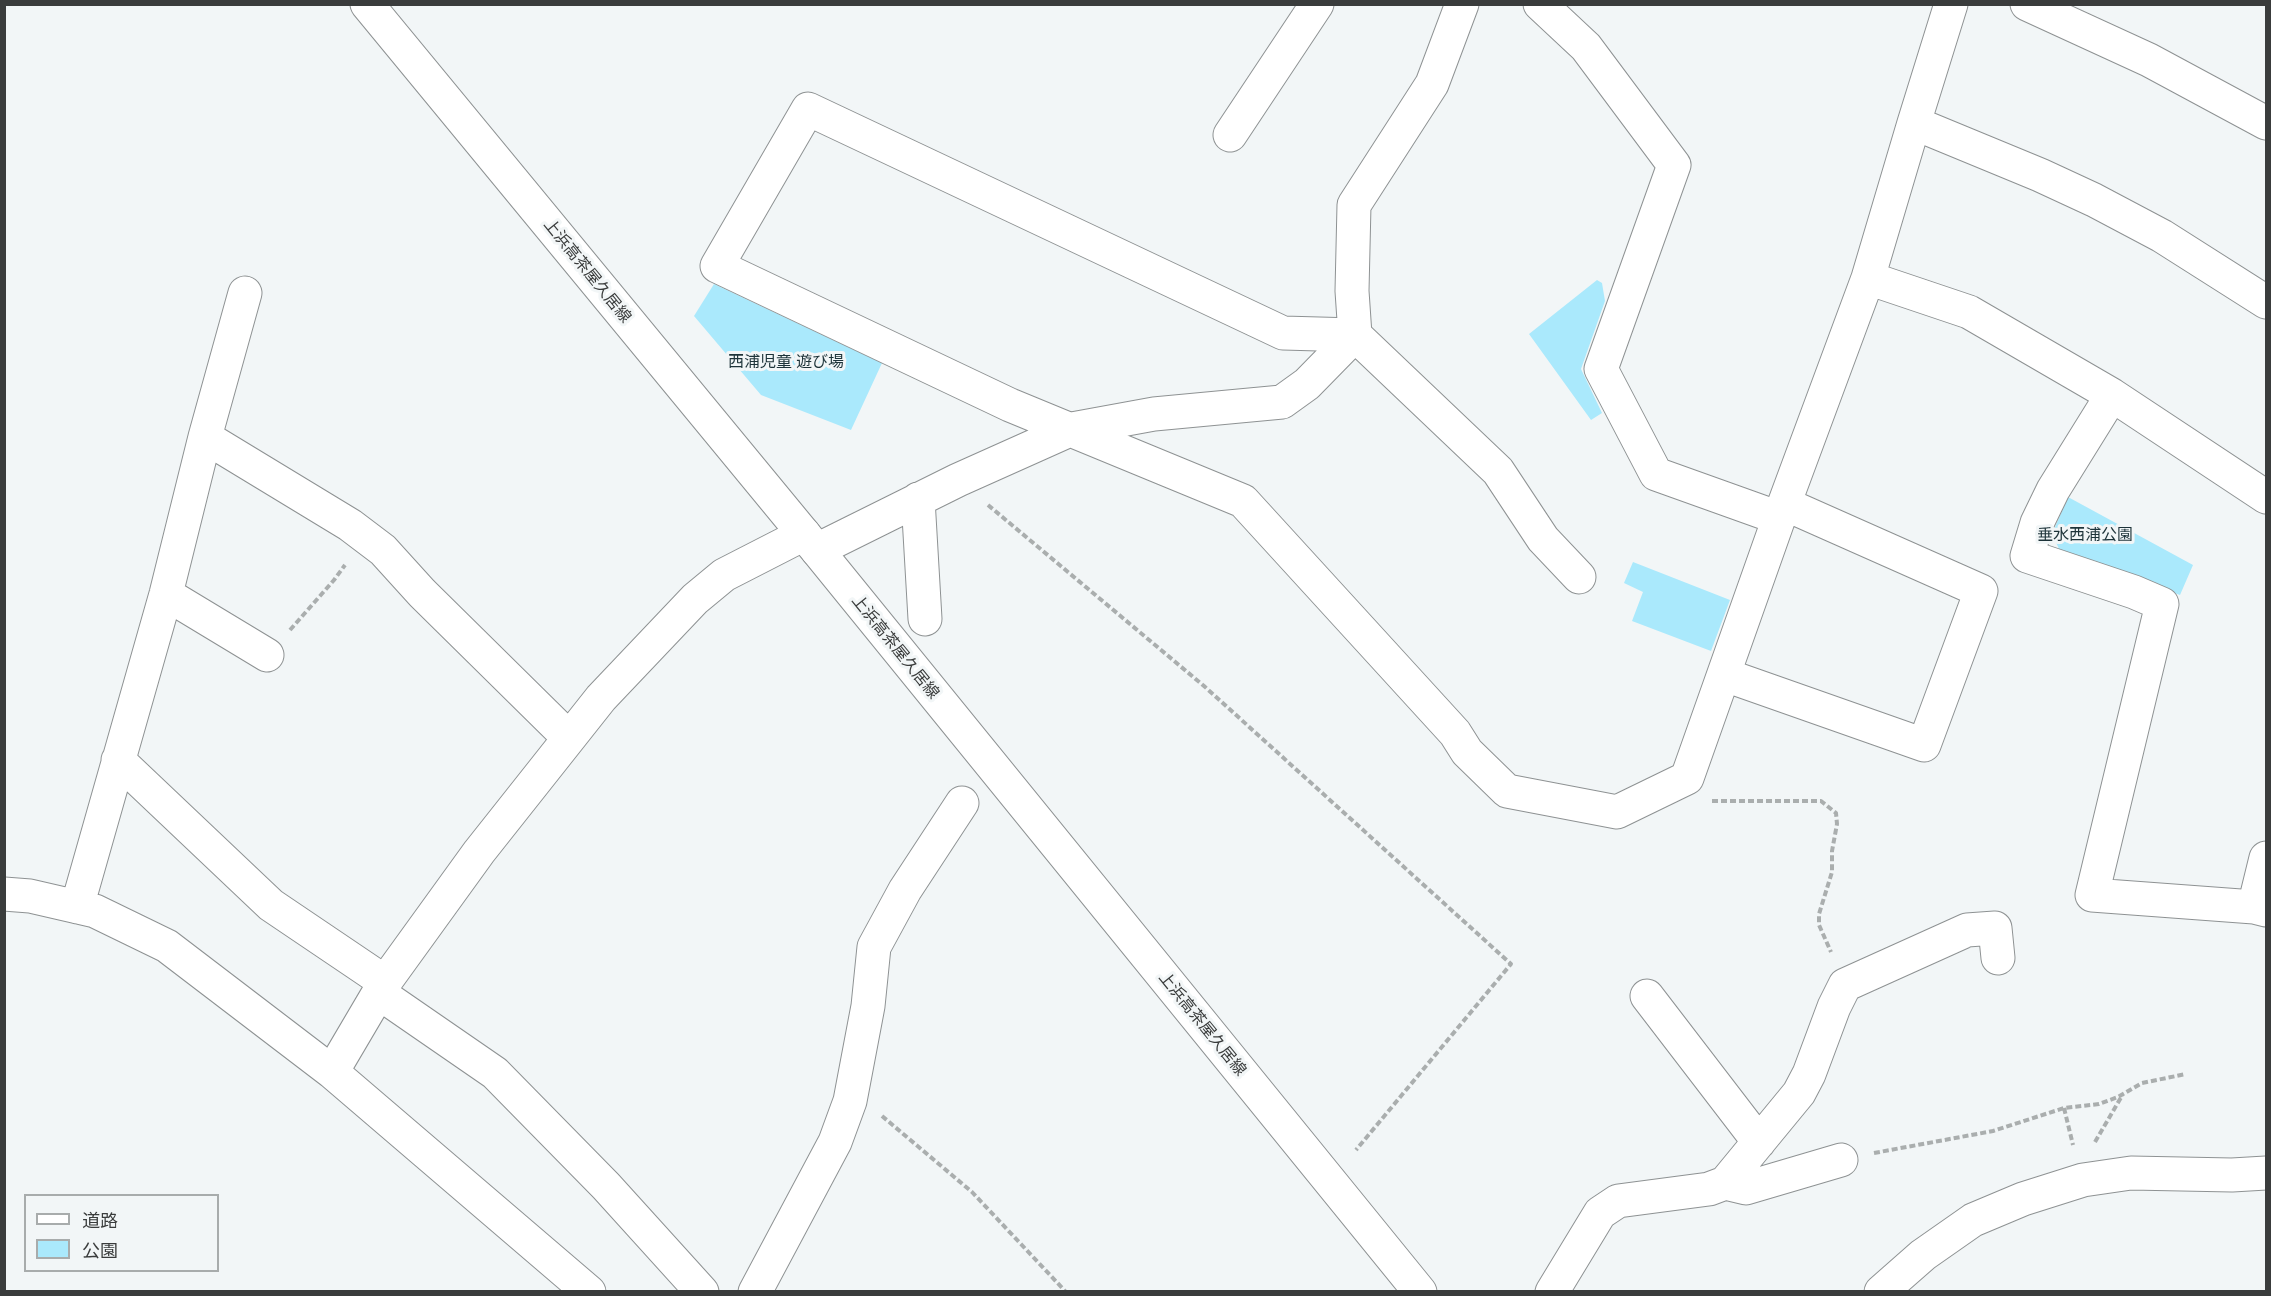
<!DOCTYPE html>
<meta charset="utf-8">
<style>
body{margin:0}
#map{position:relative;width:2271px;height:1296px;overflow:hidden;background:#f2f6f7;font-family:"Open Sans","Noto Sans JP",sans-serif}
canvas{display:block}
.frame{position:absolute;inset:0;border:6px solid #3a3c3c;pointer-events:none}
.legend{position:absolute;left:24px;top:1194px;width:195px;height:78px;box-sizing:border-box;background:#f2f6f7;border:2px solid #a8acac;margin:0;padding:8px 10px;list-style:none;font-size:18px;color:#3a3c3c}
.legend li{display:flex;align-items:center;gap:12px;height:30px}
.legend b{width:30px;border:2px solid #a8acac}
</style>
<div id="map">
<canvas width="2271" height="1296"></canvas>
<div class="frame"></div>
<ul class="legend">
<li><b style="height:8px;background:#fff"></b>道路</li>
<li><b style="height:16px;background:#aae9fc"></b>公園</li>
</ul>
</div>
<script>
const c = document.querySelector('canvas').getContext('2d');
c.lineJoin = 'round';
function fill(path, color) { c.fillStyle = color; c.fill(path, 'evenodd'); }
const poly = rows => new Path2D(rows.map(r => 'M' + r).join(''));
function strokePath(path, color, width, dash) { c.strokeStyle = color; c.lineWidth = width; c.lineCap = dash ? 'butt' : 'round'; c.setLineDash(dash || []); c.stroke(path); }
function label(font, color, halo, rows, align = 'center') {
  c.font = font + ' "Open Sans","Noto Sans JP",sans-serif'; c.lineWidth = 6; c.setLineDash([]); c.textBaseline = 'middle'; c.strokeStyle = halo; c.fillStyle = color; for (const [text, x, y, turn = 0] of rows) {
    c.save(); c.translate(x, y); c.rotate((+turn || 0) * Math.PI / 180); c.textAlign = isNaN(turn) ? turn : align; if (halo) c.strokeText(text, 0, 0); c.fillText(text, 0, 0); c.restore();
  }
}
fill(poly([
 [1597,280,1602,283,1605,301,1581,369,1602,413,1591,420,1529,334],
 [714,284,882,363,851,430,761,395,694,316],
 [2068,497,2193,565,2180,595,2061,553,2052,534],
 [1633,562,1730,600,1711,651,1632,621,1643,592,1624,583]
]), '#aae9fc');
const minor = poly([
 [1462,4,1432,84,1354,205,1352,291,1355,335,1498,471,1543,539,1579,577],
 [1540,4,1586,47,1674,165,1601,369,1656,474,1779,518],
 [2027,4,2149,60,2266,123],
 [1914,123,2040,175,2094,200,2162,236,2266,302],
 [1230,135,1317,4],
 [1868,278,1969,312,2112,395,2266,497],
 [1355,335,1283,333,808,109,717,266,1010,405,1243,501,1455,733,1467,752,1507,791,1617,812,1687,778,1779,518,1868,278,1914,123,1951,4],
 [2112,395,2053,490,2037,523,2027,556,2134,592,2162,604,2092,895,2254,907],
 [205,437,350,525,383,550,422,593,569,738],
 [918,499,925,619],
 [817,550,958,480,1072,429,1154,414,1282,402,1307,384,1355,335],
 [166,594,267,655],
 [1725,675,1924,745,1981,591,1785,504],
 [118,760,271,905,385,982],
 [2266,858,2254,907,2266,910],
 [4,894,30,896,95,911,167,946,332,1072,589,1292],
 [77,907,166,594,205,437,245,293],
 [379,993,495,1073,606,1186,702,1292],
 [1647,996,1759,1142],
 [332,1072,385,982,479,852,601,698,695,599,724,575,804,534],
 [1725,1183,1746,1188,1841,1160],
 [755,1292,835,1142,850,1101,868,1006,874,947,905,890,962,803],
 [1552,1292,1600,1213,1618,1201,1709,1189,1725,1183,1799,1093,1809,1074,1834,1007,1845,985,1967,930,1995,928,1998,958],
 [1881,1292,1923,1255,1973,1220,2023,1199,2083,1180,2131,1173,2232,1175,2266,1173]
]);
const major = poly([
 [367,4,817,550,1420,1292]
]);
strokePath(minor, '#8e9293', 35);
strokePath(major, '#8e9293', 35);
strokePath(poly([
 [988,505,1204,686,1511,964,1356,1150],
 [290,630,334,580,345,565],
 [1712,801,1821,801,1836,813,1837,824,1832,851,1832,872,1819,914,1819,925,1831,952],
 [2064,1108,2073,1145],
 [882,1116,972,1192,1066,1292],
 [2095,1142,2123,1094],
 [1874,1153,1993,1131,2064,1108,2099,1104,2118,1097,2142,1083,2186,1074]
]), '#aaaeae', 4, [6, 3]);
strokePath(minor, '#fff', 33);
strokePath(major, '#fff', 33);
label('16px', '#3a3c3c', '#f2f6f7', [
 ["上浜高茶屋久居線",587,271,51],
 ["上浜高茶屋久居線",895,647,51],
 ["上浜高茶屋久居線",1202,1024,51]
]);
label('16px', '#1d3339', '#f2f6f7', [
 ["西浦児童 遊び場",786,362],
 ["垂水西浦公園",2085,535]
]);
</script>
